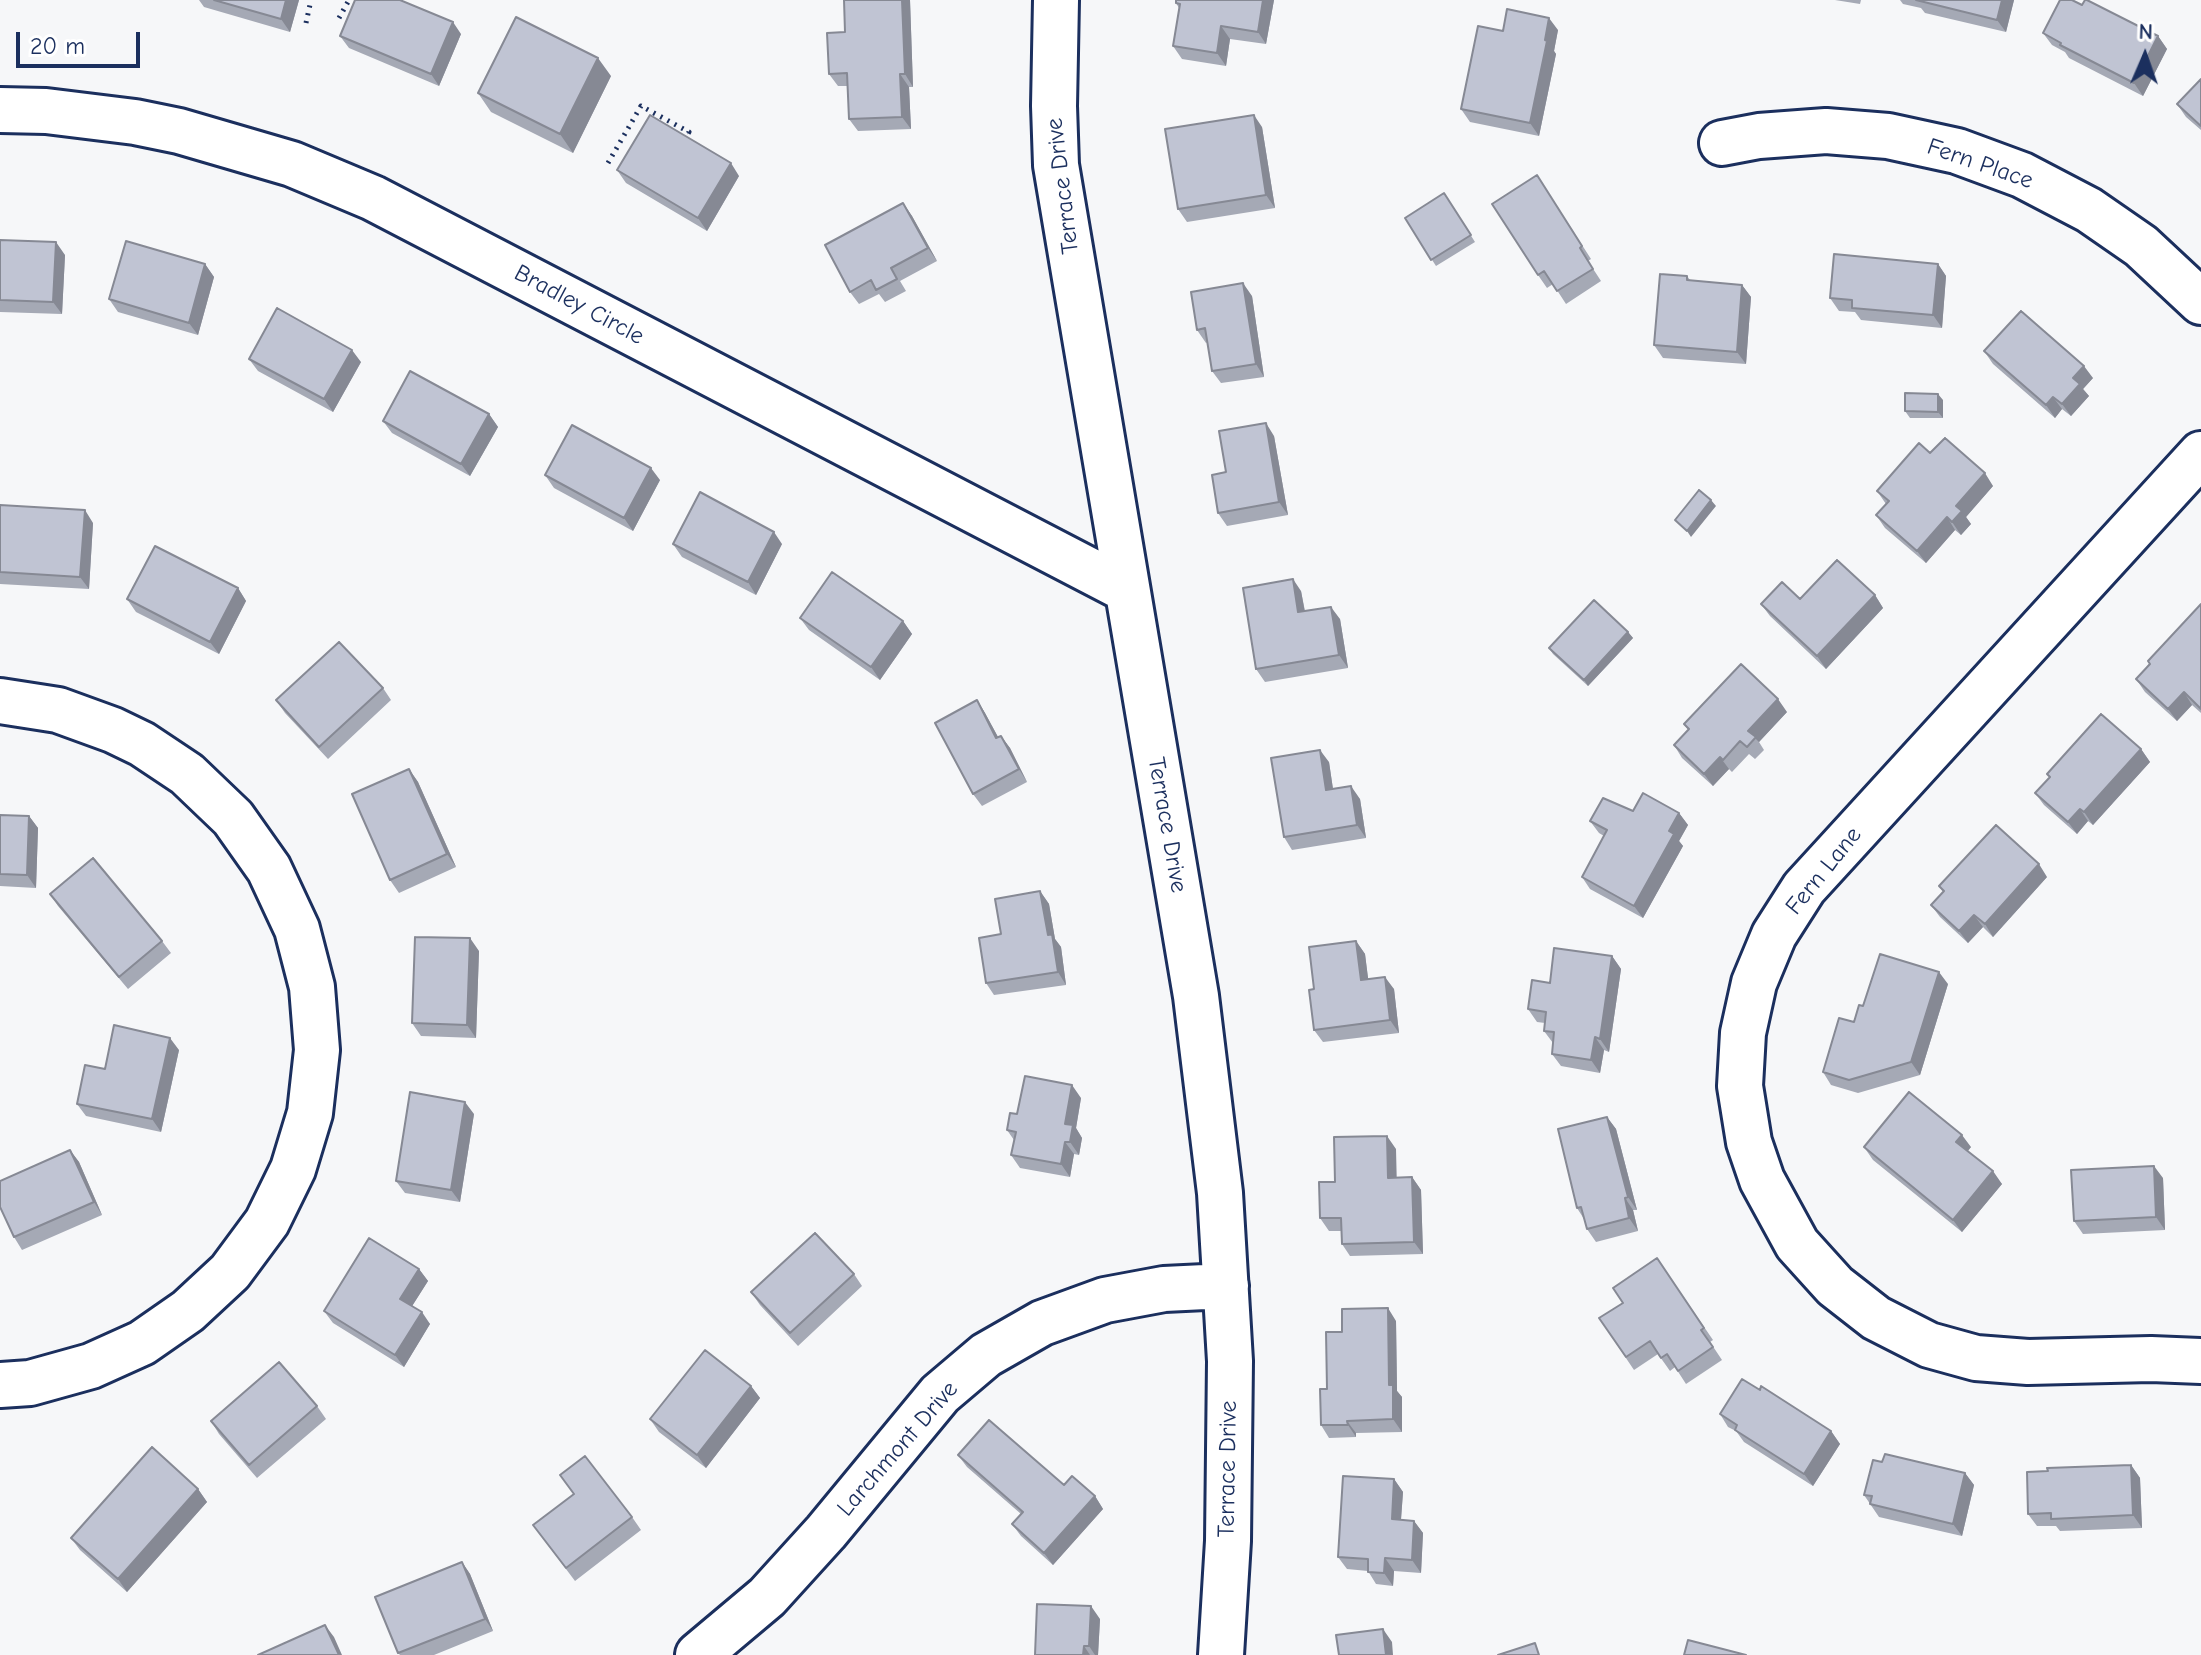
<!DOCTYPE html>
<style>
body{margin:0}
#map{position:relative;width:2201px;height:1655px;overflow:hidden;background:#f6f7f9;font-family:"Comic Neue",sans-serif}
canvas{display:block}
.north{position:absolute;left:2105px;top:16px;width:80px;height:80px;-webkit-text-stroke:6px #fff;paint-order:stroke;rotate:2deg;font-size:22px;font-weight:700;line-height:32px;text-align:center;color:#1b2f5e}
.north::after{content:'';display:block;margin:auto;width:28px;height:36px;background:#1b2f5e;clip-path:polygon(50% 0,100% 100%,50% 72%,0 100%)}
.scale{position:absolute;left:16px;top:32px;width:124px;height:36px;box-sizing:border-box;border:4px solid #1b2f5e;border-top:0;padding-left:10px;font-size:24px;line-height:28px;white-space:nowrap;color:#1b2f5e;-webkit-text-stroke:6px #fff;paint-order:stroke}
</style>
<div id="map">
<canvas width="2201" height="1655"></canvas>
<div class="north">N</div>
<div class="scale">20 m</div>
</div>
<script>
const c = document.querySelector('canvas').getContext('2d');
c.lineJoin = 'round';
const poly = rows => new Path2D(rows.map(r => 'M' + r).join(''));
function strokePath(path, color, width, dash) { c.strokeStyle = color; c.lineWidth = width; c.lineCap = dash ? 'butt' : 'round'; c.setLineDash(dash || []); c.stroke(path); }
function fill(path, color) { c.fillStyle = color; c.fill(path, 'evenodd'); }
function label(font, color, halo, rows, align = 'center') {
  c.font = font + ' "Comic Neue",sans-serif'; c.lineWidth = 7; c.setLineDash([]); c.textBaseline = 'middle'; c.strokeStyle = halo; c.fillStyle = color; for (const [text, x, y, turn = 0] of rows) {
    c.save(); c.translate(x, y); c.rotate((+turn || 0) * Math.PI / 180); c.textAlign = isNaN(turn) ? turn : align; if (halo) c.strokeText(text, 0, 0); c.fillText(text, 0, 0); c.restore();
  }
}
const street = poly([
 [1056,0,1054,106,1056,165,1196,996,1220,1193,1230,1361,1228,1541,1221,1655],
 [0,110,46,111,135,122,179,131,292,164,373,198,1127,590],
 [1722,143,1759,136,1826,131,1888,136,1957,151,2022,175,2089,210,2141,246,2201,302],
 [2201,454,1804,888,1774,935,1754,983,1743,1033,1740,1086,1749,1142,1762,1180,1797,1244,1835,1286,1876,1318,1929,1345,1976,1358,2028,1362,2151,1359,2201,1361],
 [0,701,58,710,113,730,142,744,187,774,233,818,269,869,297,929,312,987,317,1050,310,1113,293,1169,267,1222,230,1272,188,1311,142,1343,91,1366,30,1383,0,1385],
 [698,1655,767,1597,826,1532,940,1394,986,1355,1042,1323,1105,1300,1164,1289,1226,1286]
]);
strokePath(street, '#1b2f5e', 50);
strokePath(poly([
 [339,18,349,0],
 [306,23,311,0],
 [608,163,641,106,689,132,684,140]
]), '#1b2f5e', 5, [2, 6]);
strokePath(street, '#fff', 44);
fill(poly([
 [199,0,299,0,290,32,204,7],
 [844,0,910,0,913,87,909,87,911,129,858,131,849,119,848,86,838,86,829,74,845,32],
 [1274,0,1266,44,1230,39,1226,66,1182,59,1173,46,1179,8,1176,3],
 [1835,0,1861,0,1860,4],
 [1900,0,2014,0,2006,32,1925,13,1921,8,1903,4],
 [2082,5,2158,36,2167,49,2143,96,2069,58,2065,52,2052,45,2043,33],
 [1558,30,1554,51,1556,54,1539,136,1470,122,1461,109,1503,31],
 [461,34,439,86,349,48,340,36],
 [611,76,573,153,491,112,478,93],
 [2201,79,2201,130,2186,117,2177,104],
 [1262,127,1275,208,1187,222,1178,209],
 [617,170,739,176,707,231,626,183],
 [1537,175,1591,259,1588,261,1601,281,1566,304,1553,284,1547,288,1538,275],
 [1444,193,1475,242,1436,266,1405,218],
 [903,203,912,216,937,261,900,281,906,291,885,302,879,294,859,304,850,292],
 [0,240,65,255,62,314,0,312],
 [205,264,214,277,198,335,118,312,109,299],
 [1938,264,1946,276,1942,328,1861,320,1855,312,1839,311,1830,298],
 [1687,276,1690,280,1742,285,1751,297,1746,364,1663,358,1654,345],
 [1252,296,1264,377,1221,383,1212,371,1208,342,1206,343,1197,330],
 [1984,351,2093,378,2083,389,2089,396,2071,416,2062,409,2055,418,1993,364],
 [249,359,361,362,333,412,258,371],
 [1943,400,1943,418,1910,418,1905,411],
 [489,414,498,427,470,476,392,433,383,421],
 [1274,436,1288,515,1227,526,1218,513,1226,472],
 [1930,453,1993,486,1966,517,1971,524,1961,535,1955,530,1926,563,1885,528,1876,515,1886,504,1877,491],
 [545,475,660,480,633,531,554,488],
 [0,505,93,523,89,589,0,584],
 [673,544,782,544,756,595,682,557],
 [238,588,246,601,219,654,136,612,127,599],
 [1301,591,1305,611,1340,619,1348,668,1265,682,1256,669],
 [1875,595,1883,608,1826,669,1770,616,1761,604,1800,599],
 [2201,604,2201,713,2192,705,2177,721,2145,692,2136,679],
 [800,618,903,621,912,634,880,680,809,630],
 [1628,632,1633,638,1588,686,1553,654,1549,648],
 [383,688,391,700,328,759,285,713,276,700],
 [977,700,985,713,998,737,1001,736,1010,748,1027,782,982,806,973,794],
 [1787,712,1759,742,1764,750,1755,759,1749,754,1732,772,1729,769,1713,786,1682,758,1674,745,1688,730,1684,724],
 [2141,749,2150,762,2093,825,2088,821,2077,834,2044,805,2035,793],
 [1329,762,1333,789,1360,799,1366,838,1292,850,1284,837],
 [409,769,418,782,456,867,399,893,390,880],
 [1633,811,1679,813,1688,825,1679,841,1683,846,1643,918,1590,889,1582,877,1604,836,1599,833,1590,821],
 [0,815,29,816,38,828,36,888,0,886],
 [2047,877,1993,937,1983,927,1968,943,1940,917,1931,905,1943,892,1939,886],
 [1040,891,1049,904,1055,939,1061,947,1066,985,994,995,986,983,1001,934],
 [50,894,162,941,171,953,128,989,58,906],
 [1356,941,1365,954,1368,979,1394,989,1399,1033,1323,1042,1314,1030,1314,989],
 [479,951,476,1038,421,1036,412,1023],
 [1612,956,1621,969,1609,1052,1604,1050,1600,1073,1561,1066,1552,1054,1553,1043,1544,1031,1545,1023,1537,1022,1528,1009,1550,983],
 [1948,984,1920,1075,1858,1093,1831,1085,1823,1072,1863,1006],
 [179,1050,161,1132,86,1116,77,1104,105,1069],
 [1081,1098,1076,1128,1082,1138,1079,1155,1074,1154,1070,1177,1020,1168,1011,1155,1014,1140,1007,1130,1017,1114],
 [474,1114,460,1202,405,1193,396,1181],
 [1607,1117,1616,1129,1637,1210,1633,1210,1638,1231,1596,1242,1587,1229,1584,1219,1577,1208],
 [1864,1147,1971,1147,1968,1151,2002,1184,1962,1232,1873,1160],
 [1396,1149,1396,1178,1412,1177,1421,1190,1423,1254,1350,1256,1342,1244,1341,1231,1329,1231,1320,1218,1335,1182],
 [70,1150,79,1162,102,1215,22,1250,14,1237],
 [2163,1178,2165,1230,2083,1234,2074,1221],
 [1657,1258,1713,1340,1710,1342,1722,1360,1686,1384,1675,1367,1670,1371,1658,1354,1634,1370,1599,1318,1623,1303],
 [419,1269,428,1281,412,1306,430,1324,404,1367,333,1323,324,1311],
 [854,1274,862,1286,798,1346,760,1305,751,1292],
 [1396,1321,1397,1391,1402,1397,1402,1432,1356,1433,1356,1437,1329,1438,1321,1425,1327,1389,1342,1332],
 [751,1386,760,1398,706,1468,659,1432,650,1419],
 [1760,1390,1831,1431,1840,1444,1813,1486,1744,1442,1736,1431,1728,1427,1720,1414],
 [317,1406,326,1419,257,1478,219,1434,211,1421],
 [958,1455,1064,1485,1095,1496,1103,1509,1053,1565,1021,1536,1012,1524,1021,1514,967,1467],
 [1882,1462,1965,1473,1974,1485,1962,1536,1879,1517,1864,1495],
 [2131,1465,2140,1478,2142,1528,2060,1531,2056,1526,2037,1526,2028,1514,2048,1471],
 [1394,1479,1403,1492,1401,1520,1414,1521,1423,1533,1421,1573,1394,1571,1393,1586,1376,1584,1368,1571,1347,1569,1338,1557],
 [198,1489,207,1502,127,1592,80,1550,71,1538],
 [574,1494,632,1517,641,1530,575,1581,533,1525],
 [462,1562,470,1574,493,1631,434,1655,400,1655,398,1653],
 [1100,1619,1098,1655,1035,1655]
]), '#a5a9b5');
fill(poly([
 [286,0,299,0,290,32,281,19],
 [902,0,910,0,913,87,905,74],
 [1263,0,1274,0,1266,44,1258,32],
 [2002,0,2014,0,2006,32,1997,20],
 [1549,18,1558,30,1554,51,1556,54,1539,136,1530,123],
 [453,22,461,34,439,86,431,74],
 [1221,26,1230,39,1226,66,1217,53],
 [2158,36,2167,49,2143,96,2134,83],
 [598,58,611,76,573,153,560,134],
 [900,74,909,87,911,129,902,117],
 [1254,115,1262,127,1275,208,1266,195],
 [731,163,739,176,707,231,698,218],
 [903,203,912,216,937,261,928,248],
 [56,242,65,255,62,314,53,302],
 [205,264,214,277,198,335,189,323],
 [1938,264,1946,276,1942,328,1933,315],
 [1243,283,1252,296,1264,377,1256,364],
 [1742,285,1751,297,1746,364,1737,352],
 [352,350,361,362,333,412,324,399],
 [2084,366,2093,378,2083,389,2089,396,2071,416,2062,404,2073,378],
 [1938,394,1943,400,1943,418,1938,412],
 [2053,397,2062,409,2055,418,2046,405],
 [489,414,498,427,470,476,461,464],
 [1266,423,1274,436,1288,515,1279,502],
 [651,468,660,480,633,531,624,518],
 [1985,473,1993,486,1966,517,1971,524,1961,535,1952,522,1956,506],
 [1711,500,1716,506,1691,537,1687,531],
 [85,510,93,523,89,589,80,577],
 [1947,517,1955,530,1926,563,1917,551],
 [774,532,782,544,756,595,748,582],
 [1293,579,1301,591,1307,624,1298,612],
 [238,588,246,601,219,654,210,642],
 [1875,595,1883,608,1826,669,1817,656],
 [1331,607,1340,619,1348,668,1339,655],
 [903,621,912,634,880,680,871,667],
 [1628,632,1633,638,1588,686,1584,680],
 [2184,692,2192,705,2177,721,2168,709],
 [1778,699,1787,712,1759,742,1748,731],
 [977,700,985,713,1005,750,996,738],
 [1001,736,1010,748,1027,782,1019,769],
 [2141,749,2150,762,2093,825,2084,812],
 [1320,750,1329,762,1335,803,1326,790],
 [1720,757,1729,769,1713,786,1704,774],
 [409,769,418,782,456,867,447,854],
 [1351,786,1360,799,1366,838,1357,825],
 [2080,809,2088,821,2077,834,2068,822],
 [1679,813,1688,825,1679,841,1683,846,1643,918,1634,906,1669,831],
 [29,816,38,828,36,888,27,875],
 [2039,864,2047,877,1993,937,1985,924],
 [1040,891,1049,904,1055,939,1061,947,1066,985,1058,972,1048,935],
 [1974,915,1983,927,1968,943,1959,931],
 [470,938,479,951,476,1038,467,1025],
 [1356,941,1365,954,1370,993,1361,980],
 [1612,956,1621,969,1609,1052,1600,1039],
 [1939,972,1948,984,1920,1075,1911,1062],
 [1385,977,1394,989,1399,1033,1390,1020],
 [1595,1037,1604,1050,1600,1073,1591,1060],
 [170,1038,179,1050,161,1132,152,1119],
 [1072,1085,1081,1098,1076,1128,1082,1138,1079,1155,1070,1142,1065,1124],
 [465,1102,474,1114,460,1202,451,1190],
 [1607,1117,1616,1129,1637,1210,1628,1197],
 [1962,1135,1971,1147,1965,1154,1956,1142],
 [1387,1136,1396,1149,1397,1190,1388,1178],
 [1065,1142,1074,1154,1070,1177,1061,1164],
 [70,1150,79,1162,102,1215,94,1202],
 [2154,1166,2163,1178,2165,1230,2156,1217],
 [1993,1171,2002,1184,1962,1232,1953,1220],
 [1412,1177,1421,1190,1423,1254,1414,1242],
 [1625,1198,1633,1210,1638,1231,1629,1218],
 [419,1269,428,1281,409,1311,400,1299],
 [1388,1308,1396,1321,1397,1391,1402,1397,1402,1432,1393,1419,1389,1385],
 [422,1312,430,1324,404,1367,395,1355],
 [751,1386,760,1398,706,1468,697,1455],
 [1347,1421,1356,1433,1356,1437,1348,1425],
 [1831,1431,1840,1444,1813,1486,1804,1474],
 [2131,1465,2140,1478,2142,1528,2133,1515],
 [1965,1473,1974,1485,1962,1536,1953,1524],
 [1394,1479,1403,1492,1400,1532,1392,1519],
 [198,1489,207,1502,127,1592,118,1579],
 [1095,1496,1103,1509,1053,1565,1044,1553],
 [1414,1521,1423,1533,1421,1573,1412,1560],
 [1385,1558,1394,1571,1393,1586,1384,1573],
 [462,1562,470,1574,493,1631,485,1619],
 [1091,1606,1100,1619,1098,1655,1095,1655,1089,1646],
 [325,1625,334,1637,342,1655,339,1655],
 [1383,1629,1392,1642,1393,1655,1386,1655],
 [1084,1646,1090,1655,1083,1655]
]), '#868994');
const building = poly([
 [214,0,286,0,281,19,214,0],
 [355,0,400,0,453,22,431,74,340,36,355,0],
 [844,0,902,0,905,74,900,74,902,117,849,119,847,73,829,74,827,33,845,32,844,0],
 [1176,0,1263,0,1258,32,1221,26,1217,53,1173,46,1180,4,1176,3,1176,0],
 [1916,0,2002,0,1997,20,1916,0],
 [2060,0,2072,0,2082,5,2085,0,2087,0,2158,36,2134,83,2060,45,2061,43,2043,33,2060,0],
 [1507,9,1549,18,1545,40,1547,41,1530,123,1461,109,1478,26,1503,31,1507,9],
 [516,17,598,58,560,134,478,93,516,17],
 [2201,79,2201,126,2177,104,2201,79],
 [650,115,731,163,698,218,617,170,650,115],
 [1254,115,1266,195,1178,209,1165,129,1254,115],
 [1537,175,1582,246,1580,248,1593,269,1557,291,1544,271,1538,275,1492,204,1537,175],
 [1444,193,1471,235,1431,260,1405,218,1444,193],
 [903,203,928,248,891,268,897,279,876,290,871,280,850,292,825,245,903,203],
 [0,240,56,242,53,302,0,300,0,240],
 [126,241,205,264,189,323,109,299,126,241],
 [1834,254,1938,264,1933,315,1852,308,1852,300,1830,298,1834,254],
 [1660,274,1687,276,1687,280,1742,285,1737,352,1654,345,1660,274],
 [1243,283,1256,364,1212,371,1205,328,1197,330,1191,292,1243,283],
 [277,308,352,350,324,399,249,359,277,308],
 [2021,311,2084,366,2073,378,2080,384,2062,404,2053,397,2046,405,1984,351,2021,311],
 [410,371,489,414,461,464,383,421,410,371],
 [1905,393,1938,394,1938,412,1905,411,1905,393],
 [1266,423,1279,502,1218,513,1212,475,1226,472,1219,431,1266,423],
 [572,425,651,468,624,518,545,475,572,425],
 [1945,438,1985,473,1956,506,1962,511,1952,522,1947,517,1917,551,1876,515,1889,501,1877,491,1919,443,1930,453,1945,438],
 [1699,490,1711,500,1687,531,1675,520,1699,490],
 [700,492,774,532,748,582,673,544,700,492],
 [0,505,85,510,80,577,0,572,0,505],
 [155,546,238,588,210,642,127,599,155,546],
 [1837,560,1875,595,1817,656,1761,604,1782,582,1800,599,1837,560],
 [832,572,903,621,871,667,800,618,832,572],
 [1293,579,1298,612,1331,607,1339,655,1256,669,1243,588,1293,579],
 [1594,600,1628,632,1584,680,1549,648,1594,600],
 [2201,604,2201,709,2184,692,2168,709,2136,679,2150,664,2148,661,2201,604],
 [339,642,383,688,319,747,276,700,339,642],
 [1741,664,1778,699,1748,731,1756,737,1747,747,1740,741,1723,760,1720,757,1704,774,1674,745,1689,729,1684,724,1741,664],
 [977,700,996,738,1001,736,1019,769,973,794,935,723,977,700],
 [2101,714,2141,749,2084,812,2080,809,2068,822,2035,793,2050,777,2047,774,2101,714],
 [1320,750,1326,790,1351,786,1357,825,1284,837,1271,758,1320,750],
 [409,769,447,854,390,880,352,794,409,769],
 [1643,793,1679,813,1669,831,1674,834,1634,906,1582,877,1607,830,1590,821,1603,798,1633,811,1643,793],
 [0,815,29,816,27,875,0,874,0,815],
 [1996,825,2039,864,1985,924,1974,915,1959,931,1931,905,1944,891,1939,886,1996,825],
 [93,858,162,941,119,977,50,894,93,858],
 [1040,891,1048,935,1052,934,1058,972,986,983,979,938,1001,934,995,899,1040,891],
 [415,937,470,938,467,1025,412,1023,415,937],
 [1356,941,1361,980,1385,977,1390,1020,1314,1030,1309,990,1314,989,1309,947,1356,941],
 [1554,948,1612,956,1600,1039,1595,1037,1591,1060,1552,1054,1554,1032,1544,1031,1546,1012,1528,1009,1532,980,1550,983,1554,948],
 [1880,954,1939,972,1911,1062,1849,1080,1823,1072,1839,1018,1854,1022,1859,1005,1863,1006,1880,954],
 [114,1025,170,1038,152,1119,77,1104,85,1065,105,1069,114,1025],
 [1025,1076,1072,1085,1065,1124,1073,1125,1070,1142,1065,1142,1061,1164,1011,1155,1016,1132,1007,1130,1010,1113,1017,1114,1025,1076],
 [410,1092,465,1102,451,1190,396,1181,410,1092],
 [1909,1092,1962,1135,1956,1142,1993,1171,1953,1220,1864,1147,1909,1092],
 [1607,1117,1628,1197,1625,1198,1629,1218,1587,1229,1581,1207,1577,1208,1558,1129,1607,1117],
 [1387,1136,1388,1178,1412,1177,1414,1242,1342,1244,1341,1218,1320,1218,1319,1182,1335,1182,1334,1137,1387,1136],
 [70,1150,94,1202,14,1237,0,1207,0,1181,70,1150],
 [2154,1166,2156,1217,2074,1221,2071,1170,2154,1166],
 [815,1233,854,1274,790,1333,751,1292,815,1233],
 [369,1238,419,1269,400,1299,422,1312,395,1355,324,1311,369,1238],
 [1657,1258,1704,1328,1701,1330,1713,1347,1678,1371,1667,1354,1661,1358,1650,1341,1626,1357,1599,1318,1623,1303,1613,1288,1657,1258],
 [1388,1308,1389,1385,1393,1385,1393,1419,1347,1421,1348,1425,1321,1425,1320,1389,1327,1389,1326,1332,1342,1332,1342,1309,1388,1308],
 [705,1350,751,1386,697,1455,650,1419,705,1350],
 [279,1362,317,1406,249,1465,211,1421,279,1362],
 [1742,1379,1760,1390,1761,1386,1831,1431,1804,1474,1735,1430,1737,1425,1720,1414,1742,1379],
 [989,1420,1064,1485,1072,1476,1095,1496,1044,1553,1012,1524,1023,1512,958,1455,989,1420],
 [152,1447,198,1489,118,1579,71,1538,152,1447],
 [1885,1454,1965,1473,1953,1524,1870,1504,1872,1496,1864,1495,1873,1460,1882,1462,1885,1454],
 [585,1456,632,1517,566,1568,533,1525,574,1494,560,1475,585,1456],
 [2131,1465,2133,1515,2051,1519,2051,1513,2028,1514,2027,1472,2048,1471,2047,1468,2131,1465],
 [1343,1476,1394,1479,1392,1519,1414,1521,1412,1560,1385,1558,1384,1573,1368,1572,1368,1559,1338,1557,1343,1476],
 [462,1562,485,1619,398,1653,375,1597,462,1562],
 [1037,1604,1091,1606,1089,1646,1084,1646,1083,1655,1035,1655,1037,1604],
 [325,1625,339,1655,258,1655,325,1625],
 [1383,1629,1386,1655,1339,1655,1336,1635,1383,1629],
 [1688,1640,1746,1655,1684,1655,1688,1640],
 [1535,1643,1539,1655,1498,1655,1535,1643]
]);
fill(building, '#c0c4d3');
strokePath(building, '#868994', 2);
label('24px', '#1b2f5e', '#fff', [
 ["Fern Place",1980,164,19],
 ["Terrace Drive",1063,186,-97],
 ["Bradley Circle",579,305,28],
 ["Terrace Drive",1167,825,80],
 ["Fern Lane",1824,871,-51],
 ["Larchmont Drive",898,1449,-49],
 ["Terrace Drive",1228,1469,-89]
]);
</script>
